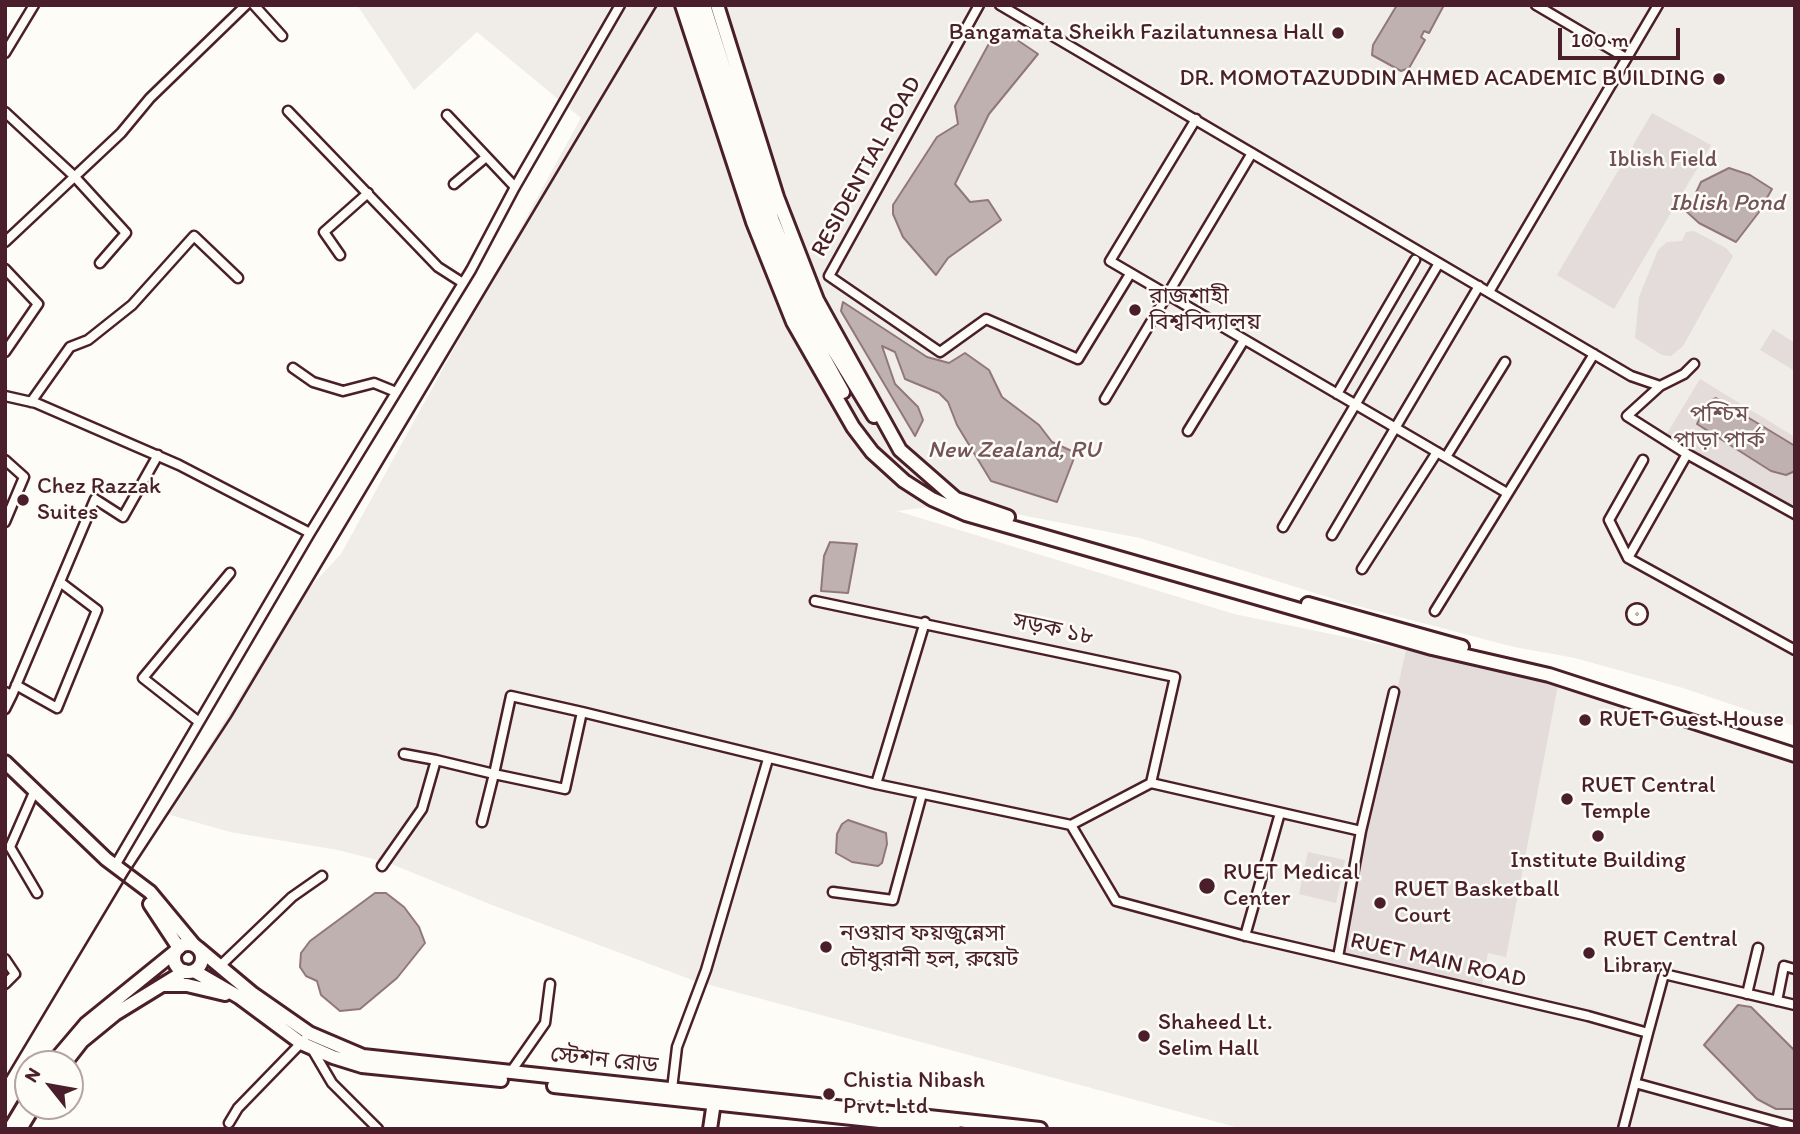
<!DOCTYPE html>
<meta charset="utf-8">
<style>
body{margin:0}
#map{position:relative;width:1800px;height:1134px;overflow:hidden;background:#fdfcf7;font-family:Itim,sans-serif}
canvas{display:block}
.frame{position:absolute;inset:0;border:7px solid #4a1f2b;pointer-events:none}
.north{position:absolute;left:14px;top:1050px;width:70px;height:70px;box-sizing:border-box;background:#fdfcf7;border:2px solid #b5a4a5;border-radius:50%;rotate:301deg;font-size:19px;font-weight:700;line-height:28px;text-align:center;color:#4a1f2b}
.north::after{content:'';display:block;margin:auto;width:24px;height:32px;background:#4a1f2b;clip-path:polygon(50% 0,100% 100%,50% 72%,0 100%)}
.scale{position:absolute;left:1558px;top:28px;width:122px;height:32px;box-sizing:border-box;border:4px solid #4a1f2b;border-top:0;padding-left:9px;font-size:21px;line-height:24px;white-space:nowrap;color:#4a1f2b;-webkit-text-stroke:5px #fdfcf7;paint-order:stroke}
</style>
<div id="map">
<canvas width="1800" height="1134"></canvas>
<div class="frame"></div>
<div class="north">N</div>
<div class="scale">100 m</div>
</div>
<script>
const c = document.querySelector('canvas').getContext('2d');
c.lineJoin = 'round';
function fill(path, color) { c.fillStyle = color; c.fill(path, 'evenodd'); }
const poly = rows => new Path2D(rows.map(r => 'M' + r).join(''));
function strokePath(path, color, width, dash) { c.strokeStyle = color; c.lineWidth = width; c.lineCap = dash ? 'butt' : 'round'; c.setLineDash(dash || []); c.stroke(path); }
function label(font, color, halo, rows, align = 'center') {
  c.font = font + ' Itim,"Noto Sans Bengali",sans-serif'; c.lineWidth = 5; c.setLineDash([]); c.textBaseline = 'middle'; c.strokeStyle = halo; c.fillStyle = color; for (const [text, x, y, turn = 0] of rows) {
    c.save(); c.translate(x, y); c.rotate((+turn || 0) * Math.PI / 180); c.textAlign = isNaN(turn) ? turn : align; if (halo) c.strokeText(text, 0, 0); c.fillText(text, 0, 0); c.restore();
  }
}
fill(poly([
 [357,5,1795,5,1795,726,1683,688,1575,658,1514,647,1350,604,1140,538,959,503,897,511,1234,614,1520,673,1663,715,1795,760,1795,1129,1243,1129,695,981,492,905,389,863,338,850,230,832,167,814,301,597,341,554,581,118,477,32,414,90]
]), '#f0ece8');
fill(poly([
 [1652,113,1711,145,1614,309,1557,275],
 [1694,231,1726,248,1733,256,1683,346,1671,356,1662,355,1635,338,1639,297,1658,250,1667,242,1682,241,1686,232],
 [1773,329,1795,343,1795,371,1760,350],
 [1700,379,1795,437,1795,507,1666,435],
 [1406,650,1558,685,1506,957,1488,953,1481,990,1338,957],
 [1308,852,1345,860,1336,903,1299,894]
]), '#e3dcda');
const water = poly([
 [1397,5,1444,5,1429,33,1424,31,1421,37,1425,40,1409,68,1401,71,1372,55,1373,45,1397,5],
 [998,27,1038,54,989,114,955,184,970,202,988,200,1001,220,948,258,936,275,903,237,893,214,893,205,937,137,958,124,955,106,998,27],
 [1729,168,1750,175,1772,189,1759,212,1736,242,1699,223,1687,212,1691,204,1697,200,1695,195,1701,182,1729,168],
 [843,302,927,357,949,363,965,353,989,370,1002,397,1039,425,1052,442,1076,453,1057,502,991,481,957,425,948,402,939,393,905,379,895,352,882,346,895,384,918,407,923,420,915,436,841,311,843,302],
 [1716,398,1795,446,1795,471,1786,475,1771,471,1697,424,1708,402,1716,398],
 [830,542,857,544,848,593,821,591,824,556,830,542],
 [848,820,886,833,887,844,882,863,878,866,852,862,836,853,837,834,842,824,848,820],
 [375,893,386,893,404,907,419,927,425,943,397,978,360,1009,340,1011,321,995,317,981,306,976,300,967,301,953,310,941,375,893],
 [1738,1005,1751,1007,1795,1051,1795,1109,1776,1109,1757,1099,1704,1045,1738,1005]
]);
fill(water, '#c0b1b1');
strokePath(water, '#91777b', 2);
const street = poly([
 [254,5,282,36],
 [979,5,829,276,940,352,986,319,1078,359,1130,274],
 [1000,5,1631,376,1660,386,1684,374,1694,364],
 [1536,5,1626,58],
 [5,53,34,5],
 [288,111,438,267,463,283],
 [5,112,74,176,126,233,100,263],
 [447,115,515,187],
 [1196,119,1110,261,1507,493],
 [454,184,485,158],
 [5,242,121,133,150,98,246,5],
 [340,255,324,232,368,193],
 [5,269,38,304,5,352],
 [1489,292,1658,5],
 [293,368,313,382,343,391,374,383,396,392],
 [1660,386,1627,416,1687,454],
 [1337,394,1415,260],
 [5,396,36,403,179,465,310,533],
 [1105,399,1252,153],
 [31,402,70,347,88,340,132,305,194,236,238,278],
 [1188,431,1244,340],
 [1446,457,1505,362],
 [5,460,24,477,5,522],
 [1795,514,1687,454,1628,558,1795,650],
 [1283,527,1439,263],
 [1332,535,1479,286],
 [1628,558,1609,520,1643,460],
 [1362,569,1437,452],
 [815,601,1175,677,1151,783],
 '1631.5 614a5.5 5.5 0 1 1 11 0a5.5 5.5 0 1 1-11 0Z',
 [1435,611,1594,354],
 [16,685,57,708,97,610,60,582],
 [5,692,12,695,5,709],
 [12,695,95,499,123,517,158,455],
 [582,712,876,784,1071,825,1151,783,1361,831],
 [199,722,143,678,230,573],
 [404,754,436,760],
 [876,784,925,622],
 [35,790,10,847,37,893],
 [1071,825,1116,901,1242,935,1588,1016,1648,1033,1664,974,1795,1005],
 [116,864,310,533,471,270,515,187,620,5],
 [382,866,422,809,436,760,494,774,565,789,582,712,511,696,494,774,482,822],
 [833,892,893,900,922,794],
 [1245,936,1280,813],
 [1338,957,1361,831,1394,692],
 [5,959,15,974,5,984],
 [219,967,292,897,322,876],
 [1747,994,1758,948],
 [1777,1001,1784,966,1795,969],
 [312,1049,332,1083,378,1129],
 [510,1073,545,1023,550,984],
 [1635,1083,1795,1127],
 [672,1089,677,1047,706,970,768,759],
 [229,1123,238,1108,304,1040],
 [1623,1129,1648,1033]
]);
const secondary = poly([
 [682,5,753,222,793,322,853,427,872,452,904,481,932,499,966,514,1432,648,1549,675,1795,755],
 [694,5,764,225,802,318,843,392],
 [704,5,773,221,811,313,874,416],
 [717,5,777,197,817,300,900,450,956,499,1008,517],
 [1308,604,1462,647],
 [5,762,106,859,150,892,194,945],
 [150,904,179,948],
 [710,1129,714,1102]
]);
const primary = poly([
 '174 958a14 14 0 1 1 28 0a14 14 0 1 1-28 0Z',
 [198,948,253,994,309,1033,363,1056,1040,1129],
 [194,971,239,997,301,1043,333,1057,362,1066,501,1080],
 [163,985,187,985,225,994],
 [52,1064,86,1024,176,951],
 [64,1064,82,1041,115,1014,185,971],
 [554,1086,954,1129],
 [10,1129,28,1099],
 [20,1129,34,1106]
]);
strokePath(street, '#4a1f2b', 13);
strokePath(secondary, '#4a1f2b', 18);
strokePath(primary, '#4a1f2b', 18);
strokePath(street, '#fdfcf7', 8);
strokePath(secondary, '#fdfcf7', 12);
strokePath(primary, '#fdfcf7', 12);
strokePath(poly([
 [5,1079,128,874,231,717,657,5]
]), '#4a1f2b', 2.5);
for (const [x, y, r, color] of [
 [1338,33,7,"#4a1f2b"],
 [1719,79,7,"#4a1f2b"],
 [1135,310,7,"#4a1f2b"],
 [23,500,7,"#4a1f2b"],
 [1585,720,7,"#4a1f2b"],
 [1567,799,7,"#4a1f2b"],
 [1598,836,7,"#4a1f2b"],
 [1207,886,9,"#4a1f2b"],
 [1380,903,7,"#4a1f2b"],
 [826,947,7,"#4a1f2b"],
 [1589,953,7,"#4a1f2b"],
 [1144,1036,7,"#4a1f2b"],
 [829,1094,7,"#4a1f2b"]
]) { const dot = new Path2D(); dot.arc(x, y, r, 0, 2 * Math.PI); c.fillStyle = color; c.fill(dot); strokePath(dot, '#fdfcf7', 2.5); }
label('23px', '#4a1f2b', '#fdfcf7', [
 ["Bangamata Sheikh Fazilatunnesa Hall",1324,33,"right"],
 ["DR. MOMOTAZUDDIN AHMED ACADEMIC BUILDING",1705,79,"right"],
 ["রাজশাহী",1149,297],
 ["বিশ্ববিদ্যালয়",1149,323],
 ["Chez Razzak",37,487],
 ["Suites",37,513],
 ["RUET Guest House",1599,720],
 ["RUET Central",1581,786],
 ["Temple",1581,812],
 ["Institute Building",1598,861,"center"],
 ["RUET Medical",1223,873],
 ["Center",1223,899],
 ["RUET Basketball",1394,890],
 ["Court",1394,916],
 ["নওয়াব ফয়জুন্নেসা",840,934],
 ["চৌধুরানী হল, রুয়েট",840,960],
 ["RUET Central",1603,940],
 ["Library",1603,966],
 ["Shaheed Lt.",1158,1023],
 ["Selim Hall",1158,1049],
 ["Chistia Nibash",843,1081],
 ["Prvt. Ltd",843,1107]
], 'left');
label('23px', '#704e57', '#fdfcf7', [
 ["Iblish Field",1663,160],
 ["পশ্চিম",1719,415],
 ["পাড়া পার্ক",1719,441]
]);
label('23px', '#4a1f2b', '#fdfcf7', [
 ["RESIDENTIAL ROAD",867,167,-61],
 ["সড়ক ১৮",1053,630,12],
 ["RUET MAIN ROAD",1438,961,13],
 ["স্টেশন রোড",604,1061,6]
]);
label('italic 24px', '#73525a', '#fdfcf7', [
 ["Iblish Pond",1727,204],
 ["New Zealand, RU",1014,451]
]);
</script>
